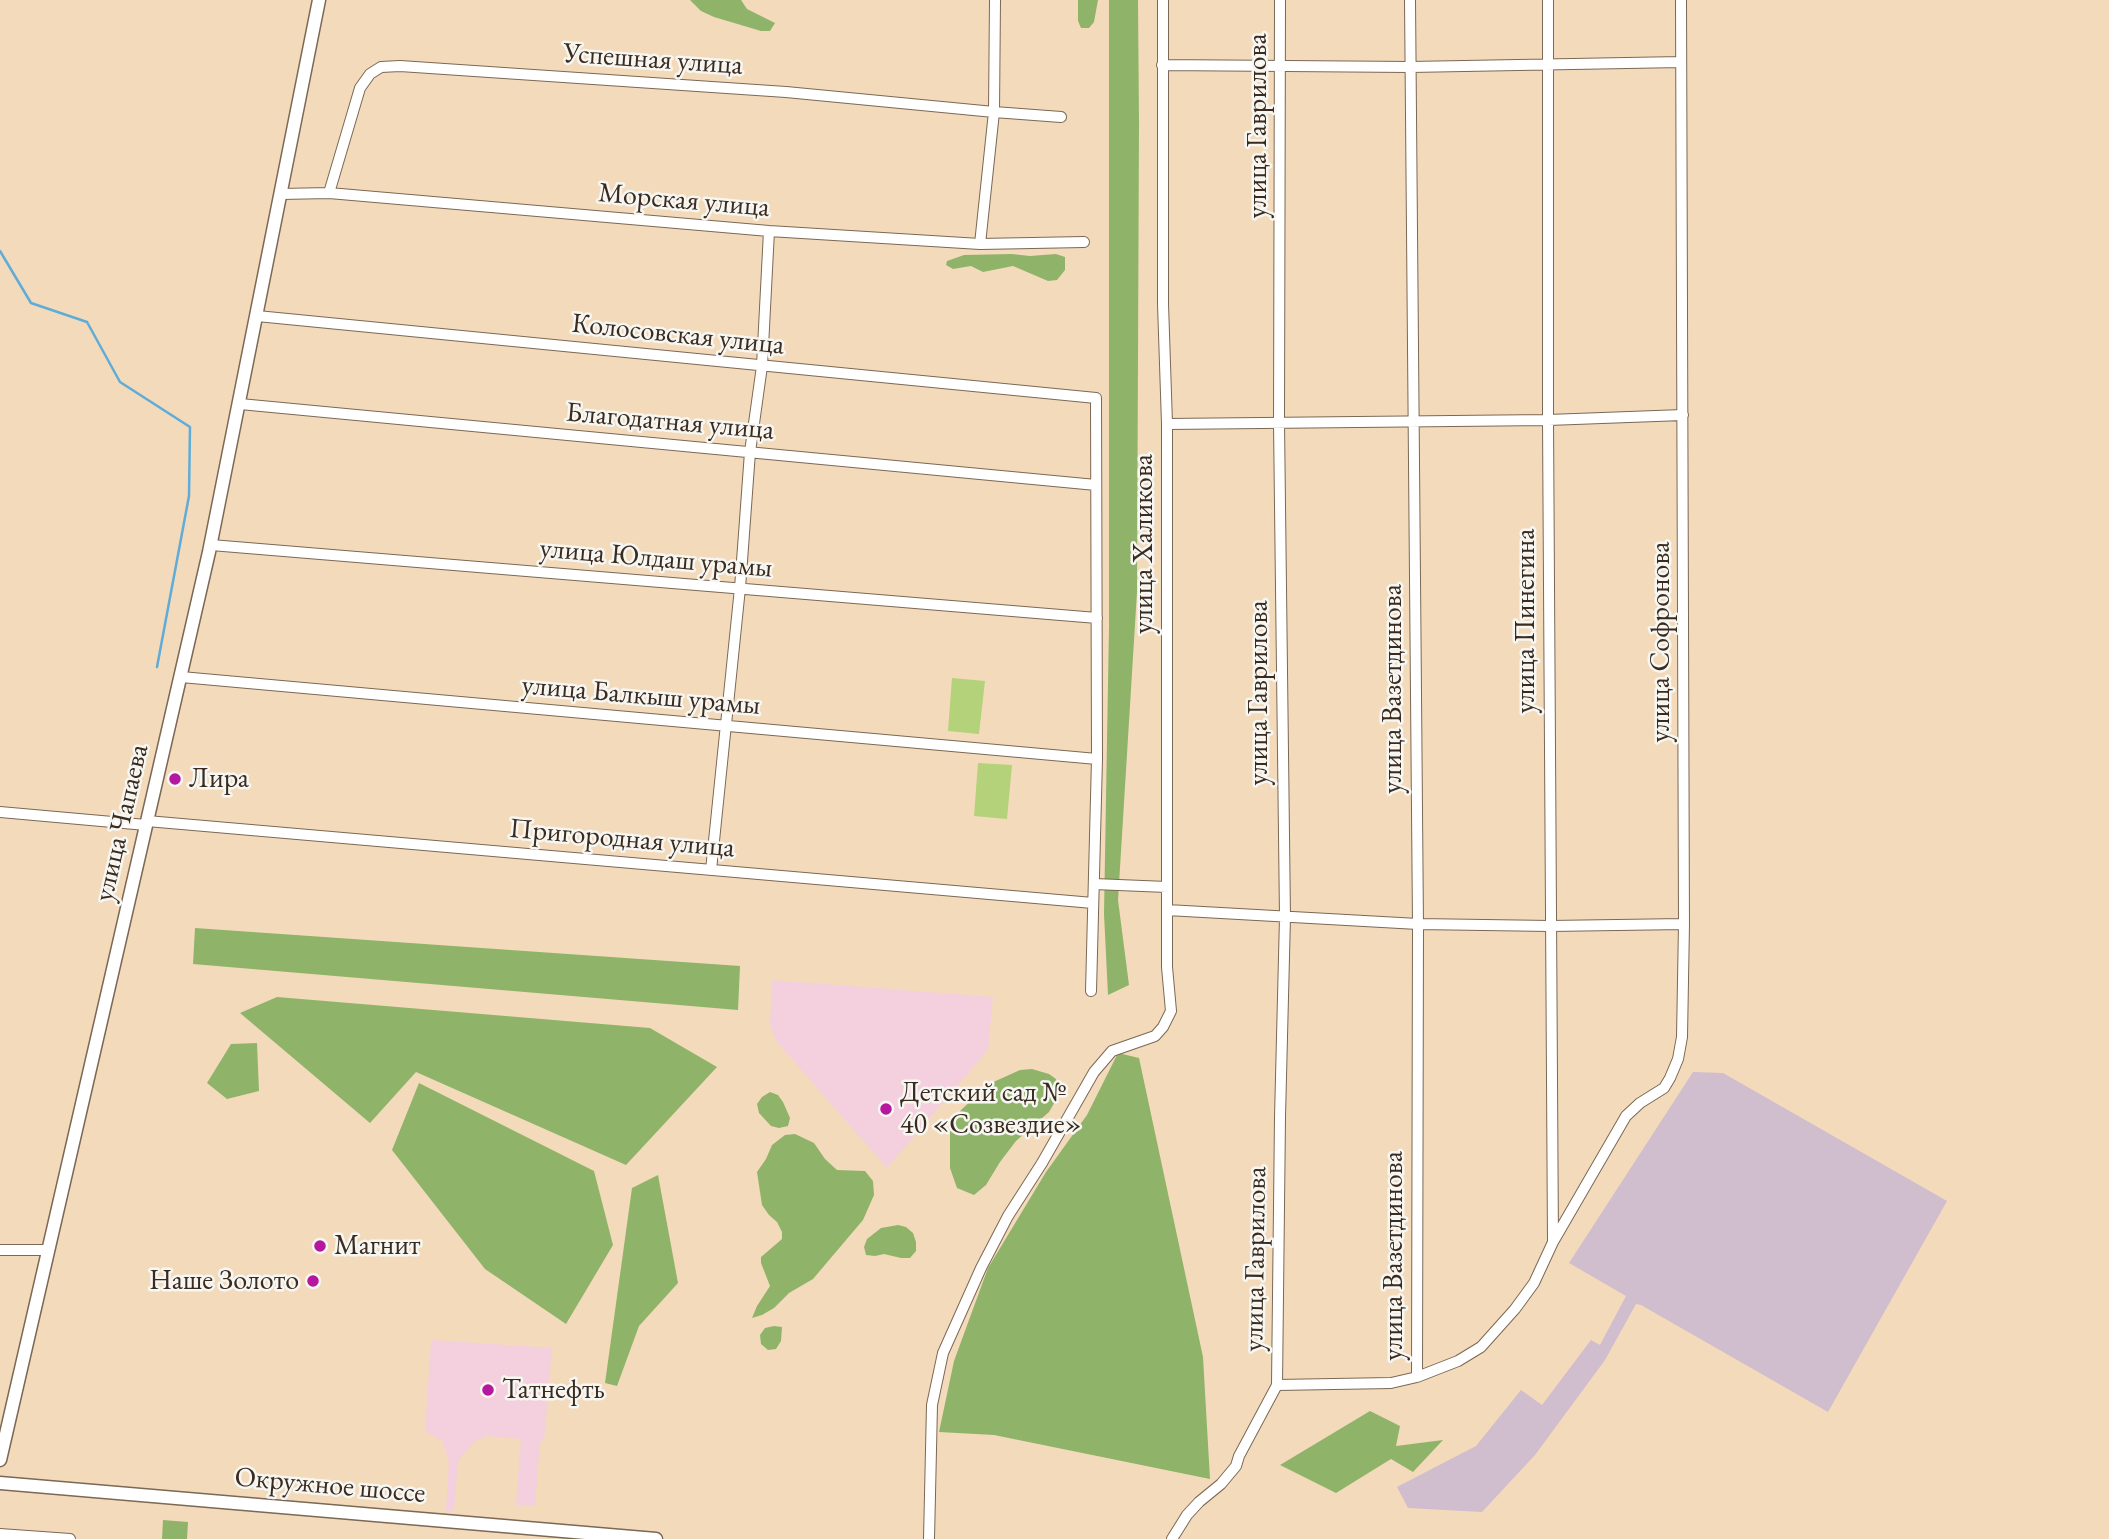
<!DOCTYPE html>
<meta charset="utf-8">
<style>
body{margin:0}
canvas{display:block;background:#f3dabb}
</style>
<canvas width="2109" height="1539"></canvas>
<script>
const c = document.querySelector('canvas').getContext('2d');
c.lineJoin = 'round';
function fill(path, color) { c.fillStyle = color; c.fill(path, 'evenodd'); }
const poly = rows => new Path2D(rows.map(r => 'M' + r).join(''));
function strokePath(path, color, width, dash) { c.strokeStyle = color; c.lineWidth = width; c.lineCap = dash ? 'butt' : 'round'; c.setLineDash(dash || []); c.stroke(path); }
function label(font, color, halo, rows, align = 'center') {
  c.font = font + ' "EB Garamond",serif'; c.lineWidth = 5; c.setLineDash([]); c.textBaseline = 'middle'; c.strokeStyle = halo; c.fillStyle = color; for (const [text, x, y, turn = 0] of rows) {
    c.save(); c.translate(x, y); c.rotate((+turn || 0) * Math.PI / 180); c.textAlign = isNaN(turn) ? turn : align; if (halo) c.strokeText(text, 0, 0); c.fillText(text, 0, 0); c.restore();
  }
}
fill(poly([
 [772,980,993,997,988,1050,887,1168,777,1042,770,1024],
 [431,1340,552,1348,544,1441,540,1441,535,1506,516,1505,521,1439,486,1436,474,1442,458,1461,454,1511,446,1511,449,1461,442,1441,425,1431]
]), '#f4cfdd');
fill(poly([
 [1693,1072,1723,1073,1947,1201,1828,1412,1641,1305,1636,1304,1605,1360,1535,1455,1482,1512,1408,1508,1397,1487,1476,1446,1521,1390,1542,1405,1591,1340,1600,1345,1626,1296,1569,1263]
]), '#d0bdcd');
fill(poly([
 [952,678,985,681,979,734,948,731],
 [978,763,1012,765,1007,819,974,816]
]), '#b4d279');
fill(poly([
 [690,0,741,0,747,9,775,23,770,31,761,31,714,17,701,11],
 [1078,0,1098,0,1094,22,1089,28,1081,28,1078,21],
 [1109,0,1138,0,1139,123,1137,592,1118,900,1129,985,1108,995,1104,914,1109,626],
 [1012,254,1030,256,1056,254,1065,257,1065,270,1057,280,1048,281,1013,266,983,272,971,266,953,269,946,265,947,261,964,255],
 [195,928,740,966,738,1010,193,964],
 [277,997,650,1028,717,1067,626,1165,416,1072,370,1123,240,1013],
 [257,1043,259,1091,227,1099,207,1083,231,1044],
 [1118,1053,1139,1058,1203,1357,1210,1479,994,1435,939,1432,954,1361,988,1268,1046,1172,1087,1115],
 [1032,1069,1049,1074,1056,1079,1060,1093,1049,1112,1016,1141,1000,1162,986,1185,974,1195,957,1188,950,1168,950,1131,961,1110,989,1084,1020,1070],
 [419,1083,594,1171,613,1245,566,1324,485,1269,392,1150],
 [770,1092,778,1095,783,1102,790,1118,788,1126,779,1128,771,1126,759,1113,757,1104,762,1097],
 [795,1134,814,1143,825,1159,837,1170,865,1171,873,1181,874,1195,863,1220,813,1279,789,1293,774,1308,762,1315,752,1318,757,1306,770,1286,761,1263,761,1257,782,1239,782,1232,777,1222,769,1215,762,1205,757,1172,766,1159,772,1145,785,1135],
 [658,1175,678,1283,639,1326,617,1386,605,1383,632,1188],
 [898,1225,906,1227,913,1233,916,1242,916,1251,910,1258,901,1258,884,1254,875,1256,866,1255,864,1247,867,1239,881,1228],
 [774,1326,782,1327,781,1341,776,1349,768,1350,761,1344,760,1335,765,1328],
 [1370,1411,1400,1426,1396,1446,1443,1440,1413,1472,1391,1459,1336,1493,1280,1465],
 [163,1520,188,1522,187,1539,162,1539]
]), '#8fb469');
strokePath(poly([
 [0,251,31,303,87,322,120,382,190,427,189,496,157,667]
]), '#5facd8', 2.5);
const minor = poly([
 [1410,0,1418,924,1417,1377],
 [1548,0,1548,420,1553,1242],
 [1162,65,1410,67,1681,62],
 [329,193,360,88,370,74,381,67,400,66,786,92,994,112,1061,117],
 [281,194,329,193,769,231,980,244,1084,242],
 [980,244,994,112,995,0],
 [257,316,1096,398,1097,759,1091,991],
 [240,404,1096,485],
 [1167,424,1548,420,1683,415],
 [211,545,1097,618],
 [181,677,1097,759],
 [0,812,146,825],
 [147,821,1093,903],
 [711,870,740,588,750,452,762,366,769,231],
 [1094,884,1167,887],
 [1167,910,1418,924,1550,926,1684,924],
 [0,1250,48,1250],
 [1277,1385,1280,1117,1285,917,1279,423,1280,0],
 [0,1534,70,1539],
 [929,1539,932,1405,943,1353,981,1268,1008,1216,1042,1163,1094,1072,1112,1051,1155,1036,1163,1027,1171,1011,1167,967,1167,424,1163,304,1163,0],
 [1172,1539,1187,1515,1199,1502,1221,1484,1236,1466,1239,1456,1277,1385,1391,1383,1417,1377,1458,1361,1481,1347,1515,1309,1534,1283,1553,1242,1626,1116,1640,1103,1664,1088,1670,1078,1678,1059,1682,1037,1684,924,1681,0]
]);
const tertiary = poly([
 [0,1460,209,552,319,0],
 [0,1483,656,1539]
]);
strokePath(minor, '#7b6855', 12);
strokePath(tertiary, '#7b6855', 15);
strokePath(minor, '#fff', 10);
strokePath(tertiary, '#fff', 12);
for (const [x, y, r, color] of [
 [175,779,7,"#b5179e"],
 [886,1109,7,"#b5179e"],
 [320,1246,7,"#b5179e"],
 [313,1281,7,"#b5179e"],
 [488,1390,7,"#b5179e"]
]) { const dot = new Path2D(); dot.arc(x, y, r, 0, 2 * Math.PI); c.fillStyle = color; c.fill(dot); strokePath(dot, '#f6f6f2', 2.5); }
label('28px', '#3b2a1e', '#f6f6f2', [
 ["Успешная улица",653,60,4],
 ["улица Гаврилова",1258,126,-90],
 ["Морская улица",684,201,5],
 ["Колосовская улица",678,335,6],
 ["Благодатная улица",670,422,5],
 ["улица Халикова",1144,544,-90],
 ["улица Юлдаш урамы",656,559,5],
 ["улица Пинегина",1526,621,-90],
 ["улица Софронова",1661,642,-90],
 ["улица Вазетдинова",1393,689,-90],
 ["улица Гаврилова",1259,693,-90],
 ["улица Балкыш урамы",641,696,5],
 ["улица Чапаева",122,823,-77],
 ["Пригородная улица",622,839,5],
 ["улица Вазетдинова",1394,1256,-90],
 ["улица Гаврилова",1256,1259,-89],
 ["Окружное шоссе",330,1486,5]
]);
label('28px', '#3b2a1e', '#f6f6f2', [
 ["Лира",189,779],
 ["Детский сад №",900,1093],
 ["40 «Созвездие»",900,1125],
 ["Магнит",334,1246],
 ["Наше Золото",299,1281,"right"],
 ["Татнефть",502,1390]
], 'left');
</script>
